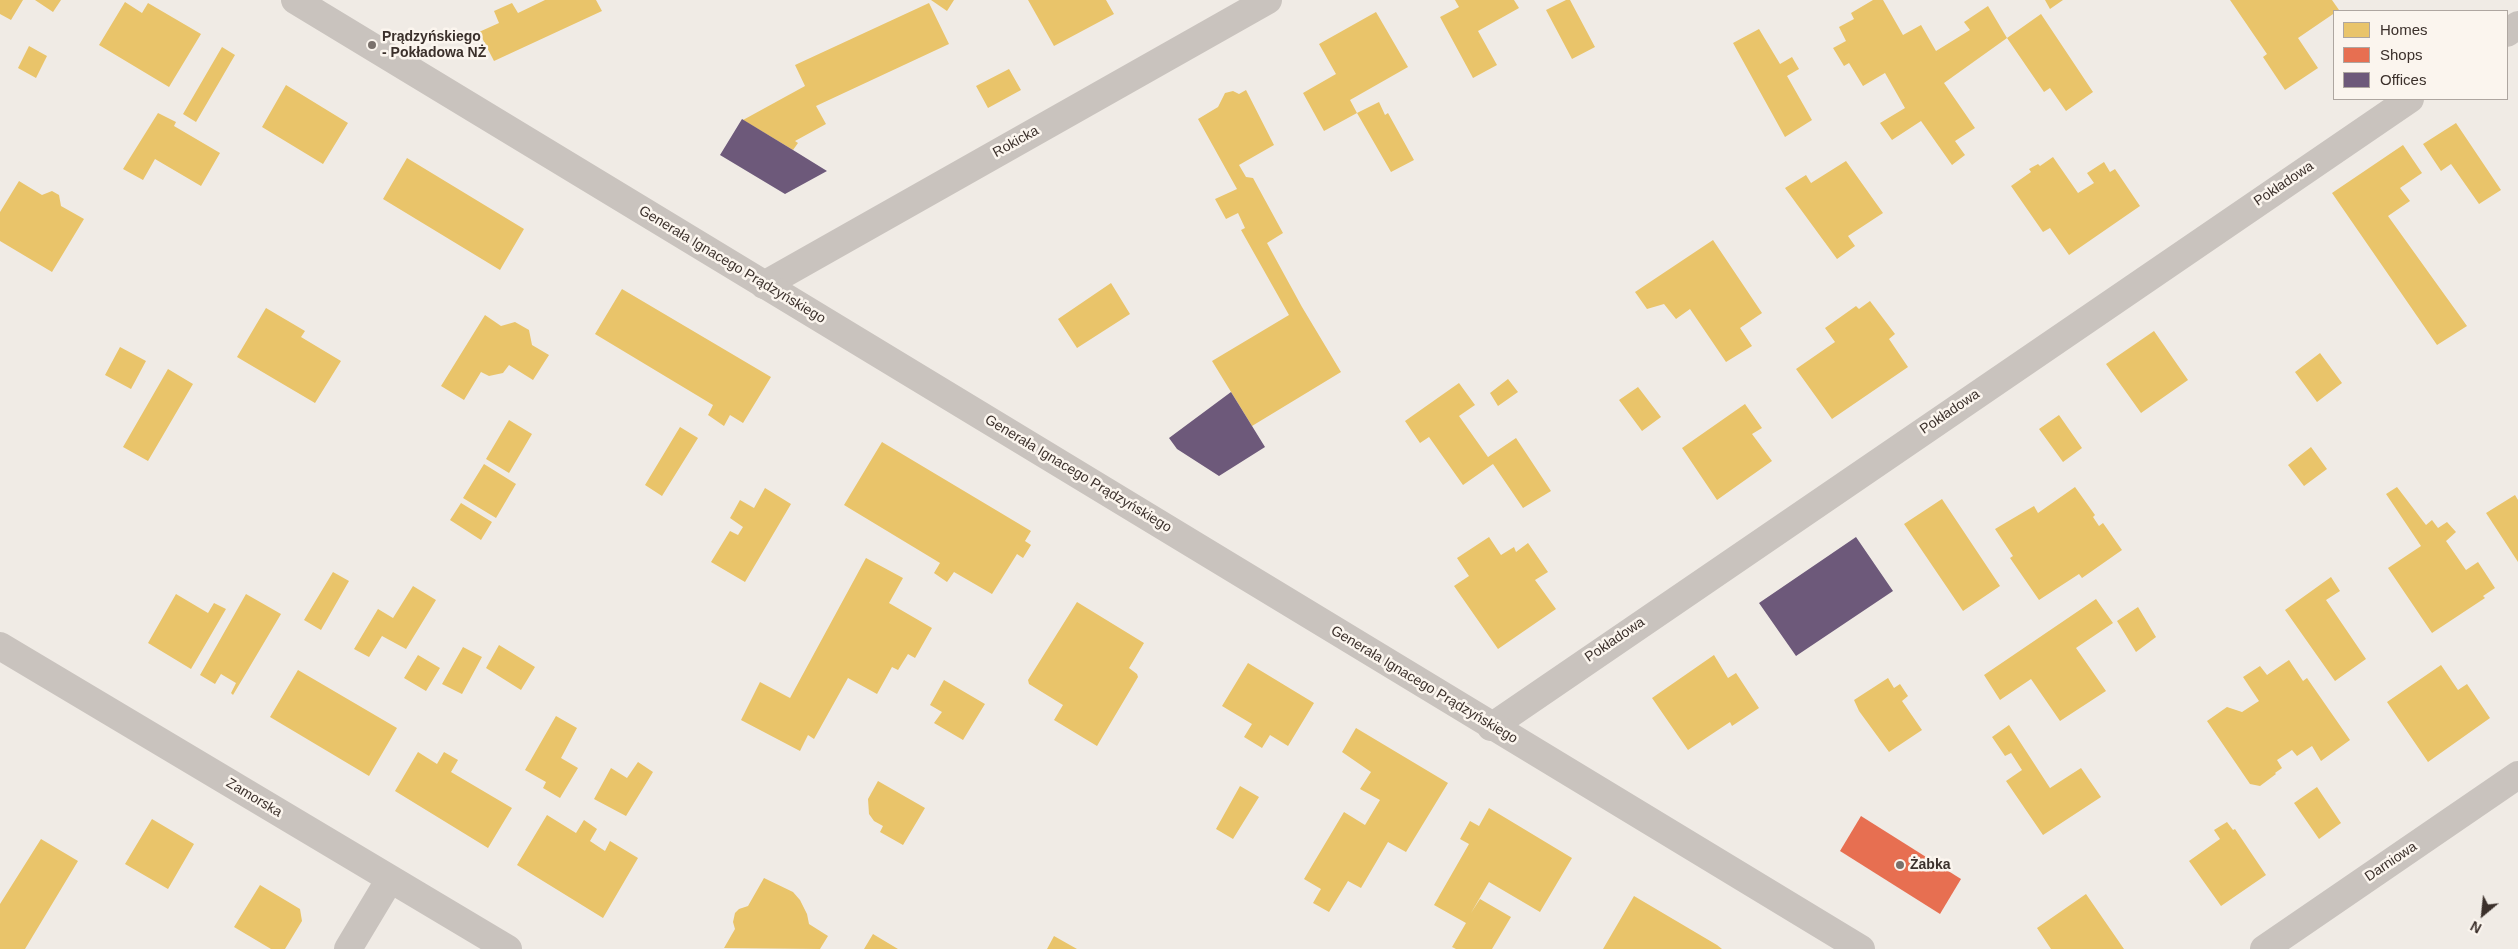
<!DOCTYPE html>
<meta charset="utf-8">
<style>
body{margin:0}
#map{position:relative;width:2518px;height:949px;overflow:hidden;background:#f0ebe5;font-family:Helvetica,sans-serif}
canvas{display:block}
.legend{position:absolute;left:2333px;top:10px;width:175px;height:90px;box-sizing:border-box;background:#fbf5ee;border:1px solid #aea6a0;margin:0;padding:6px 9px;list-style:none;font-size:15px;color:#3b302b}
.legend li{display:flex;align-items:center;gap:10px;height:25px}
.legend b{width:25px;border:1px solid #aea6a0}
.north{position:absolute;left:2458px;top:889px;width:50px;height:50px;-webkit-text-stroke:4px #fbf5ee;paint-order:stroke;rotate:208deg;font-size:14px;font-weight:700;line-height:20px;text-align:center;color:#3b302b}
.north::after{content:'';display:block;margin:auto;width:18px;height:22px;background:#3b302b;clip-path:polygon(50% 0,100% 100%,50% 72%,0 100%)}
</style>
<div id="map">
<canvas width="2518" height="949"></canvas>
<ul class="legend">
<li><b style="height:14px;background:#e9c46a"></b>Homes</li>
<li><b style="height:14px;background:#e76f51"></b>Shops</li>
<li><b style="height:14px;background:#6d597a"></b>Offices</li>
</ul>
<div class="north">N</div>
</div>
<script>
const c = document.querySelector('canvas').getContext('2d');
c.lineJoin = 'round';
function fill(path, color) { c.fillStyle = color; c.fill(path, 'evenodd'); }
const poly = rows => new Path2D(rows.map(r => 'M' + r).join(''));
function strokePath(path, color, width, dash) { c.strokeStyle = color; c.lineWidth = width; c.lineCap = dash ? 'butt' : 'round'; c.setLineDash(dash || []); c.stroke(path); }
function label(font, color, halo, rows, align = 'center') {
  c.font = font + ' Helvetica,sans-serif'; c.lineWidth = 5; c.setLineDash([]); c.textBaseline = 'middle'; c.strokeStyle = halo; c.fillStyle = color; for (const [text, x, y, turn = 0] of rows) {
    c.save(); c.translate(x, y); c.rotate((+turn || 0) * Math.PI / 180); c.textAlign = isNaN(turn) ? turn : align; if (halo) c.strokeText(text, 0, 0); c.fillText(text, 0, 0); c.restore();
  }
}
fill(poly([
 [0,0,23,0,11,20,0,14],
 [35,0,61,0,53,12],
 [545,0,596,0,602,11,494,61,479,32,499,23,494,11,512,3,518,13],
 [931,0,954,0,947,11],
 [1028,0,1106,0,1114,14,1054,46],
 [1455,0,1514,0,1519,8,1478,31,1497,65,1473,78,1440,17,1459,7],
 [1566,0,1570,0,1595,47,1572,59,1546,10],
 [1873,0,1883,0,1903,35,1921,25,1936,51,1970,30,1964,22,1988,6,2007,38,1944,83,1975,128,1955,141,1965,155,1952,165,1921,121,1892,140,1880,123,1905,108,1885,73,1863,86,1849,63,1844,66,1833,48,1846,41,1839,27,1854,19,1851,13],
 [2045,0,2063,0,2050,9],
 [2230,0,2332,0,2339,10,2298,38,2318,68,2285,90,2263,57,2267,54],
 [125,2,142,13,148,3,201,34,169,87,99,45],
 [929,3,949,44,816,106,826,124,795,141,798,143,793,150,743,120,805,86,795,65],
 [1376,12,1408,67,1350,100,1357,113,1324,131,1303,93,1336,74,1319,44],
 [2041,14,2093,92,2066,111,2050,88,2044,92,2007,38],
 [1759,29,1780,64,1792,57,1799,69,1787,76,1812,120,1785,137,1733,43],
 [29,46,47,56,36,78,18,68],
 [222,47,235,55,196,122,183,114],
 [1009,69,1021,90,988,108,976,86],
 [286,85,348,123,323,164,262,127],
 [1246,90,1274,145,1239,165,1246,177,1253,178,1283,233,1267,243,1302,307,1341,372,1252,426,1212,361,1289,315,1241,230,1245,228,1238,213,1226,219,1215,199,1237,189,1198,119,1218,107,1225,93,1233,91,1239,94],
 [1379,102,1385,115,1388,113,1414,160,1391,172,1357,113],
 [158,113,176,122,174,126,220,153,201,186,155,159,143,180,123,169],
 [2456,123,2501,190,2479,204,2451,164,2441,171,2423,144],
 [2403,145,2422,173,2400,188,2410,201,2388,216,2467,326,2437,345,2332,193],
 [2053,157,2078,193,2094,183,2087,173,2104,162,2110,172,2115,169,2140,206,2069,255,2050,228,2043,232,2011,186,2031,172,2029,169,2038,164,2040,166],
 [407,158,524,229,500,270,383,199],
 [1846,161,1883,213,1848,236,1855,246,1837,259,1785,188,1806,175,1811,183],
 [19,181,42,195,52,191,59,195,61,206,84,219,52,272,0,241,0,212],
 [1713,240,1762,313,1740,328,1752,346,1726,362,1690,309,1676,319,1664,304,1647,309,1635,292],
 [1111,283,1130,314,1077,348,1058,319],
 [622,289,771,377,743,423,730,415,724,426,708,415,713,405,595,334],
 [1870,301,1895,334,1889,339,1908,367,1832,419,1796,369,1835,342,1825,328,1856,306,1859,309],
 [266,308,305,331,301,337,341,361,315,403,237,357],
 [485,315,501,326,515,322,529,330,532,345,549,355,533,380,509,365,503,373,489,376,481,372,464,400,441,386],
 [2154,331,2188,380,2141,413,2106,364],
 [120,347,146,361,131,389,105,375],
 [2320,353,2342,383,2317,402,2295,372],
 [168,369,193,384,148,461,123,447],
 [1508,379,1518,392,1498,406,1490,393],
 [1459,383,1475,405,1459,416,1488,457,1516,438,1551,491,1523,508,1493,464,1463,485,1429,437,1420,443,1405,421],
 [1638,387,1661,417,1642,431,1619,400],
 [1745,404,1762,428,1752,434,1772,461,1717,500,1682,448],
 [2059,415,2082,448,2063,462,2039,429],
 [509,420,532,434,509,473,486,459],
 [680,427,698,438,662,496,645,485],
 [882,442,1031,531,1025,541,1031,545,1023,558,1017,554,992,594,954,572,947,582,934,573,940,563,844,505],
 [2311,447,2327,469,2304,486,2288,465],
 [484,464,516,484,496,518,463,498],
 [2075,487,2095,515,2093,517,2099,526,2103,523,2122,550,2082,578,2079,574,2039,600,2010,558,2013,556,1995,529,2034,506,2038,513],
 [2397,487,2426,525,2432,520,2438,528,2447,522,2456,532,2446,541,2466,570,2478,562,2495,588,2483,596,2485,598,2432,633,2388,568,2421,546,2386,494],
 [765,488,791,504,745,582,711,562,730,531,738,535,743,527,730,518,740,500,754,508],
 [2515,495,2518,500,2518,562,2486,513],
 [1942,499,2000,586,1963,611,1904,524],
 [461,503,492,522,481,540,450,520],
 [1489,537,1501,555,1514,547,1516,552,1528,543,1548,572,1535,580,1556,609,1498,649,1454,586,1469,576,1457,558],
 [866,558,903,578,889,603,932,628,915,658,908,654,898,670,892,667,877,694,848,678,814,739,808,735,800,751,741,720,760,682,790,698],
 [333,572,349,581,321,630,304,620],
 [2331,577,2340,591,2326,600,2366,659,2335,681,2285,610],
 [413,586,436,600,406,649,382,636,369,657,354,649,378,609,393,618],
 [176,594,208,613,214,603,226,609,191,669,148,643],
 [246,594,281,614,233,695,231,693,236,683,221,674,215,684,200,675],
 [2096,599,2113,623,2076,648,2106,691,2060,721,2031,679,2000,700,1984,675],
 [1077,602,1144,643,1129,668,1137,674,1138,677,1097,746,1054,720,1063,705,1029,684,1028,680],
 [2138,607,2156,637,2136,652,2117,621],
 [499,645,535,667,521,690,486,668],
 [463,647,482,657,462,694,442,684],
 [418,655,440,668,426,691,404,678],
 [1714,655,1728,678,1736,673,1759,708,1732,726,1730,722,1688,750,1652,698],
 [2289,660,2303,681,2307,678,2350,740,2321,761,2312,746,2297,756,2292,750,2277,760,2282,768,2275,773,2276,774,2260,786,2250,784,2207,721,2227,707,2242,712,2259,701,2243,677,2260,666,2267,675],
 [1248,663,1314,703,1288,746,1270,735,1262,748,1244,737,1252,724,1222,706],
 [2441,665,2458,690,2467,684,2490,718,2428,762,2387,702],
 [298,670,397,728,369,776,270,717],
 [1888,678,1894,688,1900,684,1908,696,1902,701,1922,730,1889,752,1859,711,1854,700],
 [944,680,985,704,963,740,934,723,942,712,930,705],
 [556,716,577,728,561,758,578,768,560,798,543,788,546,782,525,770],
 [2009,725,2050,788,2081,768,2101,797,2043,835,2006,781,2022,770,2011,753,2005,756,1992,737],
 [1356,728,1448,783,1406,852,1388,842,1361,888,1348,881,1329,912,1313,903,1321,889,1304,879,1344,812,1365,825,1380,800,1360,789,1371,772,1342,752],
 [418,752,437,764,444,752,458,760,451,772,512,808,488,848,395,791],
 [638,762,653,772,626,816,594,799,611,768,627,778],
 [878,781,925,808,903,845,880,832,883,826,874,821,869,814,868,799],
 [1240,786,1259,797,1233,839,1216,829],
 [2317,787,2341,823,2319,839,2294,803],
 [1489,808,1572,858,1540,912,1489,882,1471,913,1480,899,1511,917,1492,949,1456,949,1452,947,1466,923,1434,905,1469,844,1460,839,1470,821,1479,826],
 [547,815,576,833,584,820,597,829,590,841,605,851,610,841,638,858,603,918,517,865],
 [152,819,194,844,168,889,125,864],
 [2227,822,2233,830,2235,829,2266,875,2221,906,2189,861,2220,839,2214,830],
 [41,839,78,861,25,949,0,949,0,904],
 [764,878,793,892,800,900,807,914,809,924,828,936,820,949,724,948,735,929,733,922,735,913,739,909,748,906],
 [260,885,300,909,302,921,285,949,271,949,234,927],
 [2086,894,2124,949,2051,949,2037,928],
 [1634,896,1717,945,1722,949,1603,949],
 [873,934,898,949,864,949],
 [1054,936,1077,949,1047,949]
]), '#e9c46a');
fill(poly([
 [1861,816,1961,879,1940,914,1840,851]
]), '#e76f51');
fill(poly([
 [742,119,793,150,827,171,785,194,720,155],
 [1231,392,1265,447,1219,476,1177,449,1169,438],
 [1856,537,1893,591,1796,656,1759,603]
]), '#6d597a');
strokePath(poly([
 [2507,33,2518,25],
 [764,285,1268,0],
 [0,646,508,949],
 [1491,727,2410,99],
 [348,949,390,879],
 [2264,949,2518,775]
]), '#c9c3be', 28);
strokePath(poly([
 [295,0,1861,949]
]), '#c9c3be', 28);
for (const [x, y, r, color] of [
 [372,45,5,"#7a716c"],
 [1900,865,5,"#7a716c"]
]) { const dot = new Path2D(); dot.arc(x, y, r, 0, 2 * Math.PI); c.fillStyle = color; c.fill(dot); strokePath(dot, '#fbf5ee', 2); }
label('bold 14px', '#3b302b', '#fbf5ee', [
 ["Prądzyńskiego",382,37],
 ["- Pokładowa NŻ",382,53],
 ["Żabka",1910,865]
], 'left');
label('14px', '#3b302b', '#fbf5ee', [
 ["Rokicka",1016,142,-29],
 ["Pokładowa",2284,184,-34],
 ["Generała Ignacego Prądzyńskiego",732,265,31],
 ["Pokładowa",1950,412,-34],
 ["Generała Ignacego Prądzyńskiego",1078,474,31],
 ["Pokładowa",1615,640,-34],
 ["Generała Ignacego Prądzyńskiego",1424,685,31],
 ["Zamorska",254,798,31],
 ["Darniowa",2391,862,-34]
]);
</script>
